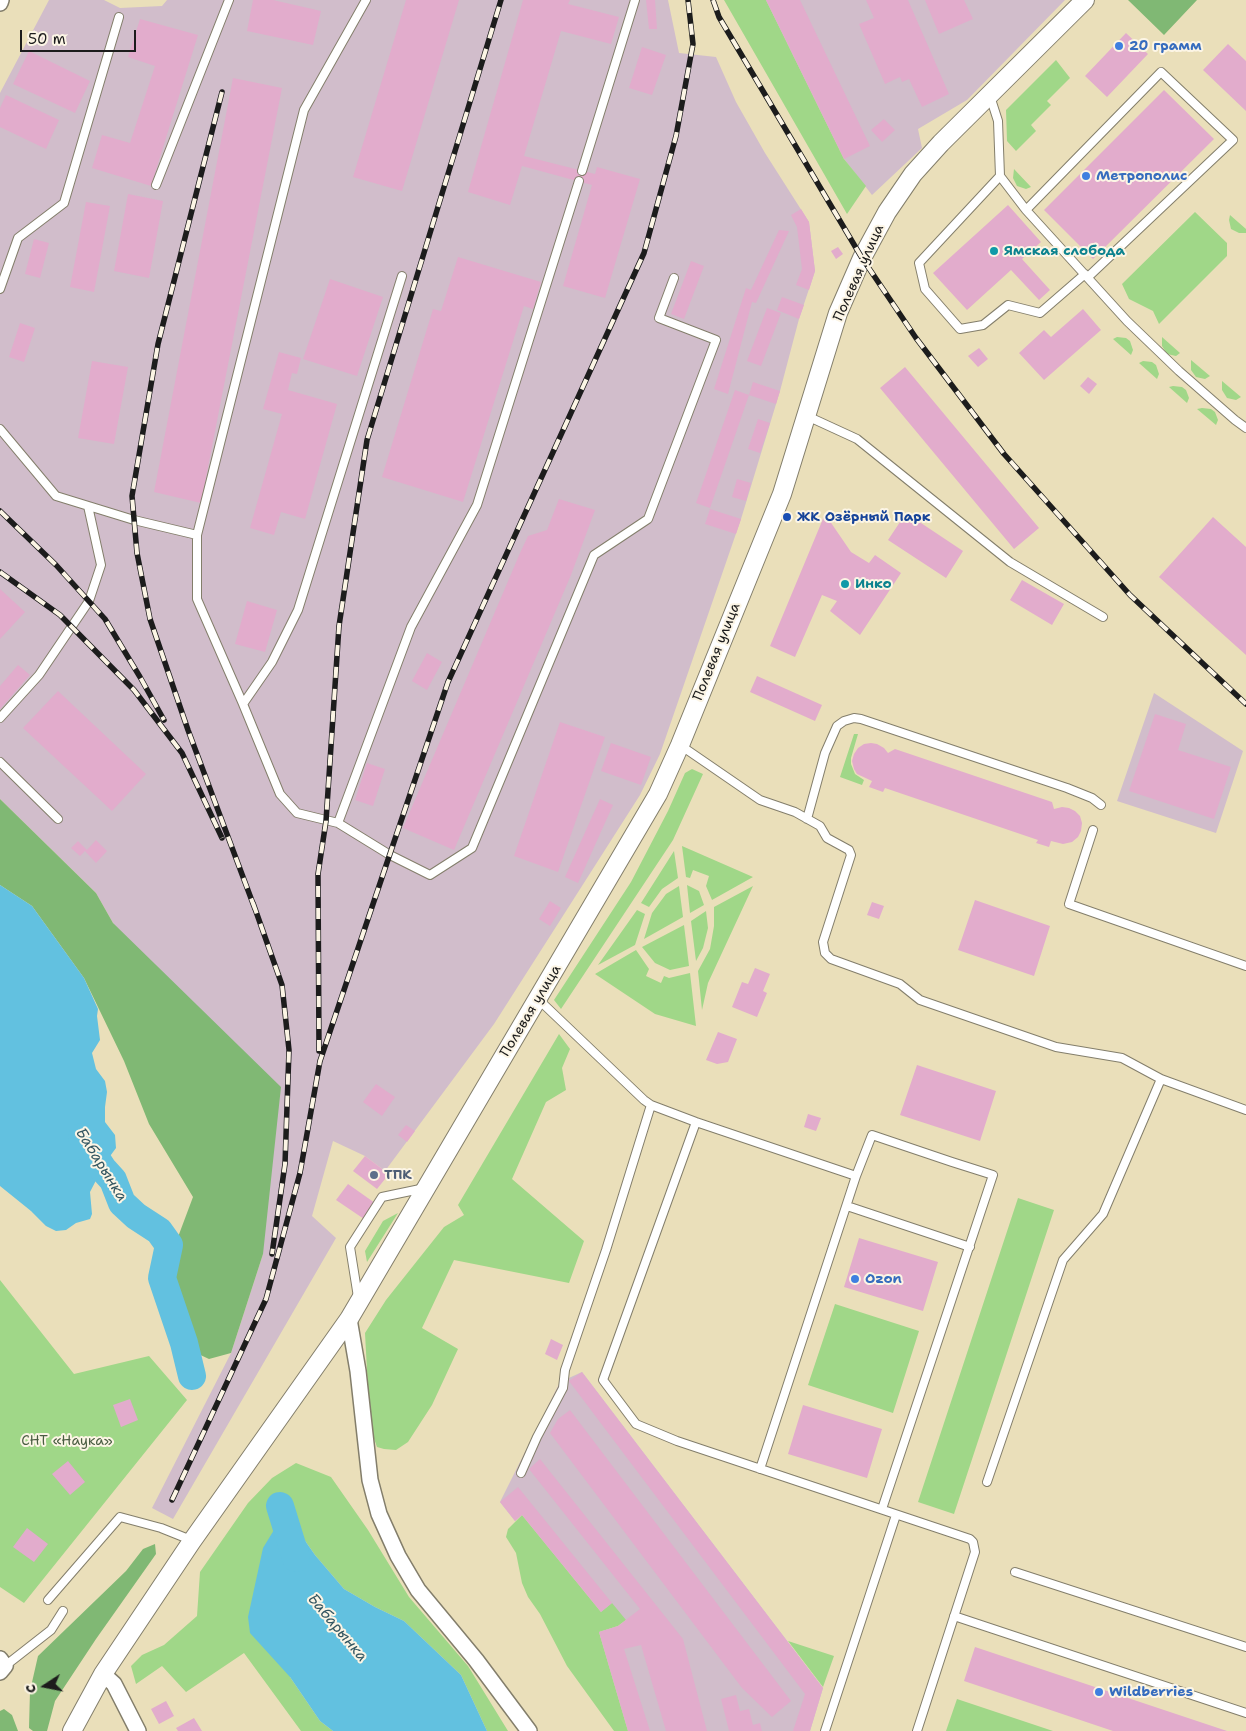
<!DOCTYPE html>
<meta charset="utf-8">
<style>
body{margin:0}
#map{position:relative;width:1246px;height:1731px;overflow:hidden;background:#eadfba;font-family:"Shantell Sans",sans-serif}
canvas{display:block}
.north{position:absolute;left:20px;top:1661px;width:50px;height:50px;-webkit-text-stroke:4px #fcf5e5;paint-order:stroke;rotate:259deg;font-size:14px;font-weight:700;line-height:20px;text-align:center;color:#1c1c1c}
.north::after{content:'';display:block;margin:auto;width:18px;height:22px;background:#1c1c1c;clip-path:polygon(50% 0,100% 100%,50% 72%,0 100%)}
.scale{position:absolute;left:20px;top:30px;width:116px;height:22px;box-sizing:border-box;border:2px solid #1c1c1c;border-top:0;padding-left:6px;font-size:15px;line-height:18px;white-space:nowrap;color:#1c1c1c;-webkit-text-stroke:4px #fcf5e5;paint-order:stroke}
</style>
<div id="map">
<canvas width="1246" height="1731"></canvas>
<div class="north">С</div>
<div class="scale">50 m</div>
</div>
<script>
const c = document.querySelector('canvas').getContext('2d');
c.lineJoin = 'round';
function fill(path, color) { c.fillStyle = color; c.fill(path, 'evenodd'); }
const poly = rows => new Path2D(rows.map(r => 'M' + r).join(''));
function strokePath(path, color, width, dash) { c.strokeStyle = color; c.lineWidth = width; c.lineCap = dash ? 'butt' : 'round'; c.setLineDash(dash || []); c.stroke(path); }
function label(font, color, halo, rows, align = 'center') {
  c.font = font + ' "Shantell Sans",sans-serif'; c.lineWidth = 4; c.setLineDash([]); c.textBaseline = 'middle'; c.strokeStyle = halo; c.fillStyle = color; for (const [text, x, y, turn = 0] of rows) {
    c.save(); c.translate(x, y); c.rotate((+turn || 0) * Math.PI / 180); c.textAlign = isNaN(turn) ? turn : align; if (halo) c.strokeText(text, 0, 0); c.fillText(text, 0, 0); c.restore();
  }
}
fill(poly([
 [49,0,104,0,120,8,162,6,167,0,668,0,679,53,716,57,736,102,765,153,809,222,815,271,799,319,780,391,741,519,660,754,640,795,494,1024,385,1171,365,1156,333,1141,312,1216,336,1238,173,1519,152,1508,231,1353,263,1254,113,923,96,893,0,799,0,93],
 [766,0,1065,0,967,100,918,129,922,148,872,195,844,159],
 [1154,693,1243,751,1216,833,1117,801],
 [582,1372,823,1688,810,1731,628,1731,599,1632,618,1626,626,1620,601,1612,522,1515,515,1521,500,1502,560,1382]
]), '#d1bdcb');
fill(poly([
 [724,0,766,0,844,159,866,186,847,214],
 [1056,60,1070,78,1047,101,1051,105,1031,125,1036,131,1016,151,1007,141,1006,110],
 [1014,169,1031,187,1026,189,1017,186,1013,178],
 [1195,212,1227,243,1227,256,1159,324,1153,311,1129,299,1122,284],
 [1230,215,1246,229,1246,233,1239,233,1231,229,1229,220],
 [1117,337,1126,338,1130,341,1133,350,1131,355,1113,339],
 [1162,337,1180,353,1176,356,1167,354,1162,346],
 [1191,360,1210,376,1205,379,1196,377,1191,370],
 [1143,361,1152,362,1156,365,1159,374,1157,379,1139,363],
 [1222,381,1241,397,1236,400,1227,398,1222,390],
 [1173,386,1182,387,1186,390,1189,398,1187,403,1169,387],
 [1202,408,1211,409,1215,412,1218,420,1216,425,1197,409],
 [854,734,858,734,851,758,851,764,855,774,864,780,862,785,840,777],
 [692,769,703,774,673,840,561,1009,554,1000,631,882,668,811,685,773],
 [682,846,753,877,712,900,706,886,709,876,693,870,690,878,686,877],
 [674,851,678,878,662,889,649,907,641,903],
 [687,885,699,891,704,905,690,913],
 [679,886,683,917,644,939,652,913,666,894],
 [753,886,708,983,702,1010,698,971,710,949,714,926,714,907],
 [637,910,645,914,635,945,598,965],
 [706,911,708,928,703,948,696,961,691,921],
 [684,925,689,966,670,970,655,963,642,947],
 [636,950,649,969,646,976,661,983,664,976,669,978,690,973,696,1026,655,1014,595,974],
 [559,1034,570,1049,562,1068,566,1090,546,1102,512,1179,584,1241,569,1283,454,1260,422,1328,458,1349,432,1405,408,1442,396,1450,384,1449,377,1447,370,1427,365,1333,386,1300,444,1227,464,1215,458,1205],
 [1018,1198,1054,1210,954,1514,918,1502],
 [398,1213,367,1262,365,1251,383,1221],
 [0,1280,74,1374,149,1356,187,1400,24,1603,0,1587],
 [835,1304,919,1331,893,1413,808,1385],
 [296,1463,331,1477,368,1530,409,1597,468,1666,508,1731,487,1731,461,1675,404,1621,375,1607,344,1589,315,1555,292,1522,290,1677,320,1721,333,1731,301,1731,244,1653,186,1692,162,1666,136,1684,131,1666,142,1655,164,1645,197,1616,200,1572,248,1503,272,1478],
 [522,1515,601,1612,612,1603,626,1620,618,1626,599,1632,628,1731,614,1731,567,1666,540,1614,528,1597,522,1583,516,1553,506,1537,508,1529],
 [788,1641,834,1656,823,1687],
 [957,1699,1053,1731,946,1731]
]), '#a0d788');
fill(poly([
 [1128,0,1197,0,1164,35],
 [0,799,96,893,113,923,281,1087,263,1254,231,1353,209,1359,194,1352,168,1279,175,1245,193,1197,149,1124,124,1061,84,978,32,906,0,885],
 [155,1544,156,1554,96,1639,55,1701,47,1731,33,1731,29,1728,30,1691,38,1656,126,1571,143,1549],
 [4,1709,12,1715,18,1731,0,1731,0,1711]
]), '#80b874');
fill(poly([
 [0,885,32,906,84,978,98,1009,97,1016,100,1040,92,1053,96,1069,105,1081,107,1092,105,1107,105,1122,115,1135,116,1148,105,1163,90,1192,92,1214,90,1219,76,1223,66,1230,56,1231,46,1226,31,1211,0,1186],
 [292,1522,315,1555,344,1589,375,1607,404,1621,461,1675,487,1731,333,1731,320,1721,290,1677,250,1633,248,1617,263,1548,277,1525]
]), '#62c1e0');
strokePath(poly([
 [82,1137,103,1169,113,1180,122,1203,136,1216,159,1231,169,1245,162,1278,184,1343,192,1376],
 [280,1506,296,1558]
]), '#62c1e0', 28);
fill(poly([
 [253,0,273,0,321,11,313,45,247,31],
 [406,0,459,0,402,191,353,177],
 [523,0,570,0,568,4,619,17,611,44,561,31,524,156,595,174,597,167,640,179,605,298,563,286,592,185,522,166,510,205,468,192],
 [646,0,655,0,657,29,649,29],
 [766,0,800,0,870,146,844,159],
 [866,0,908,0,949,94,922,107,909,79,902,82,900,77,885,84,859,24,874,18],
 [925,0,964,0,973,19,939,34],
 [140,19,198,35,151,186,92,168,102,135,130,143,155,66,128,57],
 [1126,33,1148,54,1107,97,1085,76],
 [1228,44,1246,61,1246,111,1203,70],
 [642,47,666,55,652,95,629,88],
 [29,51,90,81,75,113,13,84],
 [233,78,282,88,201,503,154,492],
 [1164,90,1214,139,1093,259,1044,210],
 [6,95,59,120,46,149,0,127,0,108],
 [884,119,895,130,882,142,871,130],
 [128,194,163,201,149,278,114,271],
 [86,202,110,206,94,292,70,287],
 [1008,205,1041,242,1022,259,1050,290,1039,300,1011,270,967,310,933,273],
 [801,209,809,222,815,271,809,290,796,285,802,269,797,227,791,215],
 [779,230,789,231,756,303,752,302,728,394,714,389,746,288,751,290],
 [34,239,49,243,40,278,25,274],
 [838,247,843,254,836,259,831,251],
 [458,257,541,282,533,309,524,306,463,502,382,477,433,309,441,311],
 [691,261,704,266,684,319,671,314],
 [330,279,383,297,357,376,303,359],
 [782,297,804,305,799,319,777,310],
 [767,308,781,313,761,366,747,361],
 [1083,309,1101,330,1044,380,1019,353,1044,330,1051,337],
 [20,323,35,328,24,362,9,357],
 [979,348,988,359,978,367,968,356],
 [279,352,301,358,297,374,292,373,288,390,337,404,305,519,281,512,274,535,250,528,282,414,263,409],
 [92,361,128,367,114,444,78,438],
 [905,367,1039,528,1014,549,880,388],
 [1088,377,1097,384,1089,394,1080,386],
 [753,382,780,391,776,404,749,395],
 [735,390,749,395,710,508,696,503],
 [758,419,770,423,760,453,748,449],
 [737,479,751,483,746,501,732,497],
 [559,499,595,510,571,575,454,850,403,828,520,553,528,536,547,530],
 [710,509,741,519,736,534,705,524],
 [906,513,963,551,946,578,888,540],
 [825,514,851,552,869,563,875,555,901,573,860,635,830,611,837,601,822,595,795,657,770,646],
 [1213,517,1246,547,1246,655,1159,577],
 [1022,580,1064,604,1052,625,1010,600],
 [0,589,25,612,0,639],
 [247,601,277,610,265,652,235,644],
 [427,653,442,662,427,690,412,681],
 [18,665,30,675,0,709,0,686],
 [757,676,822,705,815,721,750,692],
 [58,691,146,774,112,811,23,728],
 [1155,714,1186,724,1178,750,1231,767,1214,819,1129,791],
 [560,722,605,737,558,872,514,856],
 [611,743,651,757,641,785,601,771],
 [871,743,877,744,884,748,888,753,895,749,1052,802,1054,809,1062,807,1069,808,1075,811,1080,816,1082,823,1081,831,1078,837,1072,842,1063,844,1051,841,1049,847,1036,843,1038,840,885,788,883,792,869,787,872,781,857,774,854,769,852,761,854,754,858,748,864,744],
 [367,763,385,769,373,806,355,800],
 [600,799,613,805,578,883,565,877],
 [96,840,107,851,96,863,85,851,80,856,71,848,78,841,87,850],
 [975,900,1050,926,1034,976,958,950],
 [550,901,561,908,550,926,539,919],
 [872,902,884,906,879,919,867,915],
 [755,968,770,974,763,991,767,993,757,1017,732,1007,742,982,748,984],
 [718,1032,737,1039,728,1062,717,1064,706,1060],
 [917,1065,996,1091,980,1141,900,1115],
 [376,1084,395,1097,382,1116,363,1102],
 [808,1114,821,1118,816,1131,804,1127],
 [406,1125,415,1131,407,1142,398,1135],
 [365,1156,389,1174,377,1189,353,1171],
 [348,1184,375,1203,364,1219,336,1200],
 [859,1238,938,1262,923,1311,844,1287],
 [551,1339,563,1345,557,1360,545,1354],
 [582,1372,823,1688,810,1731,793,1731,805,1694,569,1381],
 [130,1399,138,1420,121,1427,113,1405],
 [803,1405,882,1429,867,1478,788,1454],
 [570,1410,791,1701,772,1717,742,1688,550,1433,558,1419],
 [540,1459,683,1639,707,1731,666,1731,641,1645,624,1649,650,1731,628,1731,599,1632,618,1626,640,1609,529,1469],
 [68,1461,85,1482,70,1495,52,1474],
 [518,1487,612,1603,601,1612,522,1515,515,1521,500,1502],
 [27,1528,48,1544,34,1562,13,1547],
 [975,1647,1227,1731,1113,1731,964,1681],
 [736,1695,740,1711,749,1709,753,1725,760,1723,762,1731,729,1731,721,1699],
 [166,1701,174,1716,159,1724,151,1709],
 [194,1718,202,1731,178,1731,176,1728]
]), '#e2accc');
const service = poly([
 [366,0,304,110,197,535,197,599,243,704,272,662,298,610,402,276],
 [990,96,998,121,1000,176,919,263,925,289,960,329,983,325,1008,305,1040,313,1085,274],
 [582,171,635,0],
 [1000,176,1026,210,1127,321,1179,371,1235,420,1246,428],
 [156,185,229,0],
 [1026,210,1161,72,1233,140,1088,277],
 [0,289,18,238,64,203,119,17],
 [807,416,857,439,1010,562,1103,617],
 [0,429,56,496,134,520,197,535],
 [243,704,280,794,297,813,338,823,390,855,430,875,472,848,594,555,648,519,716,340,659,318,674,278],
 [0,718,39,675,89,601,101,565,88,506],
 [680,745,760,800,795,812,820,826,827,838,849,850,851,855,823,942,825,953,831,959,900,984,920,1000,1056,1047,1122,1058,1161,1079,1246,1110],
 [0,762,58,819],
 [807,819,825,753,837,726,844,721,854,718,861,719,1067,788,1092,798,1101,805],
 [338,823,411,627,477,505,579,181],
 [1093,830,1069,904,1246,966],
 [538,999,644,1100,651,1105,696,1122,856,1176],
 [696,1122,603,1380,636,1424,677,1441,970,1539,973,1542,975,1552,917,1731],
 [847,1206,970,1247],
 [358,1297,350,1247,382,1197,425,1188],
 [760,1469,856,1176,872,1135,952,1162,993,1175,882,1509],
 [521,1473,537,1437,563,1388,565,1370,606,1250,651,1105],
 [987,1482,1063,1260,1103,1214,1161,1079],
 [1015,1572,1246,1647],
 [48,1600,120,1517,161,1528,191,1540],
 [954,1616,1246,1713],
 [5,1666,51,1630,63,1611],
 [825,1731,896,1515]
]);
const minor = poly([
 [0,3,1,0],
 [349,1319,358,1371,370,1480,379,1514,398,1556,418,1590,476,1660,529,1731],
 [0,1659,5,1666,0,1672],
 [103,1674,114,1684,138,1731]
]);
const tertiary = poly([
 [72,1731,103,1674,192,1541,349,1319,658,794,680,745,782,494,838,313,862,258,887,212,913,174,941,143,1085,0]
]);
strokePath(service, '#837e6b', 10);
strokePath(minor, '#837e6b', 18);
strokePath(tertiary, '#837e6b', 20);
strokePath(service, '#fff', 8);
strokePath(minor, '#fff', 15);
strokePath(tertiary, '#fff', 18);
const rail = poly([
 [713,0,719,17,862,258,916,338,1004,454,1130,595,1246,704],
 [222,92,158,344,132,496,137,553,150,619,188,730,255,909],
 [0,511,56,565,105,619,140,677,164,720],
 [0,572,60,615,134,690,182,753,222,838],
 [253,903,282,985,289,1050,285,1164,272,1254],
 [319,1051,318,874,326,821,339,626,367,440,501,0],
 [172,1500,266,1299,300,1173,320,1061,448,682,644,253,676,136,693,44,688,0]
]);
strokePath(rail, '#1c1c1c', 5.5);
strokePath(rail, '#fcf5e5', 4, [11]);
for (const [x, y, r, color] of [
 [1119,46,5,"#3f7fe0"],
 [1086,176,5,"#3f7fe0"],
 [994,251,5,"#0f9aa8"],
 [787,517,5,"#1a4fb4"],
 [845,584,5,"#0f9aa8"],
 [374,1175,5,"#5c6f8a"],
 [855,1279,5,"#3f7fe0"],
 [1099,1692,5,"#3f7fe0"]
]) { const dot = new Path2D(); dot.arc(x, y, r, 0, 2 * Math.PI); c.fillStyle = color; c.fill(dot); strokePath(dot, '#fcf5e5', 2); }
label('bold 14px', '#366cbe', '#fcf5e5', [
 ["20 грамм",1129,46],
 ["Метрополис",1096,176],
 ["Ozon",865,1279],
 ["Wildberries",1109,1692]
], 'left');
label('bold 14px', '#0d838f', '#fcf5e5', [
 ["Ямская слобода",1004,251],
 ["Инко",855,584]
], 'left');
label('14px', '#1c1c1c', '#fcf5e5', [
 ["Полевая улица",859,273,-66],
 ["Полевая улица",717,652,-68],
 ["Полевая улица",531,1011,-59]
]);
label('bold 14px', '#164399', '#fcf5e5', [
 ["ЖК Озёрный Парк",797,517]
], 'left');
label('bold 14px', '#4e5e75', '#fcf5e5', [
 ["ТПК",384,1175]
], 'left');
label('14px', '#4a5d42', '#fcf5e5', [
 ["СНТ «Наука»",67,1441]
]);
label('italic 15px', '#345661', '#fcf5e5', [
 ["Бабарынка",101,1165,58],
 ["Бабарынка",337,1628,50]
]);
</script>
